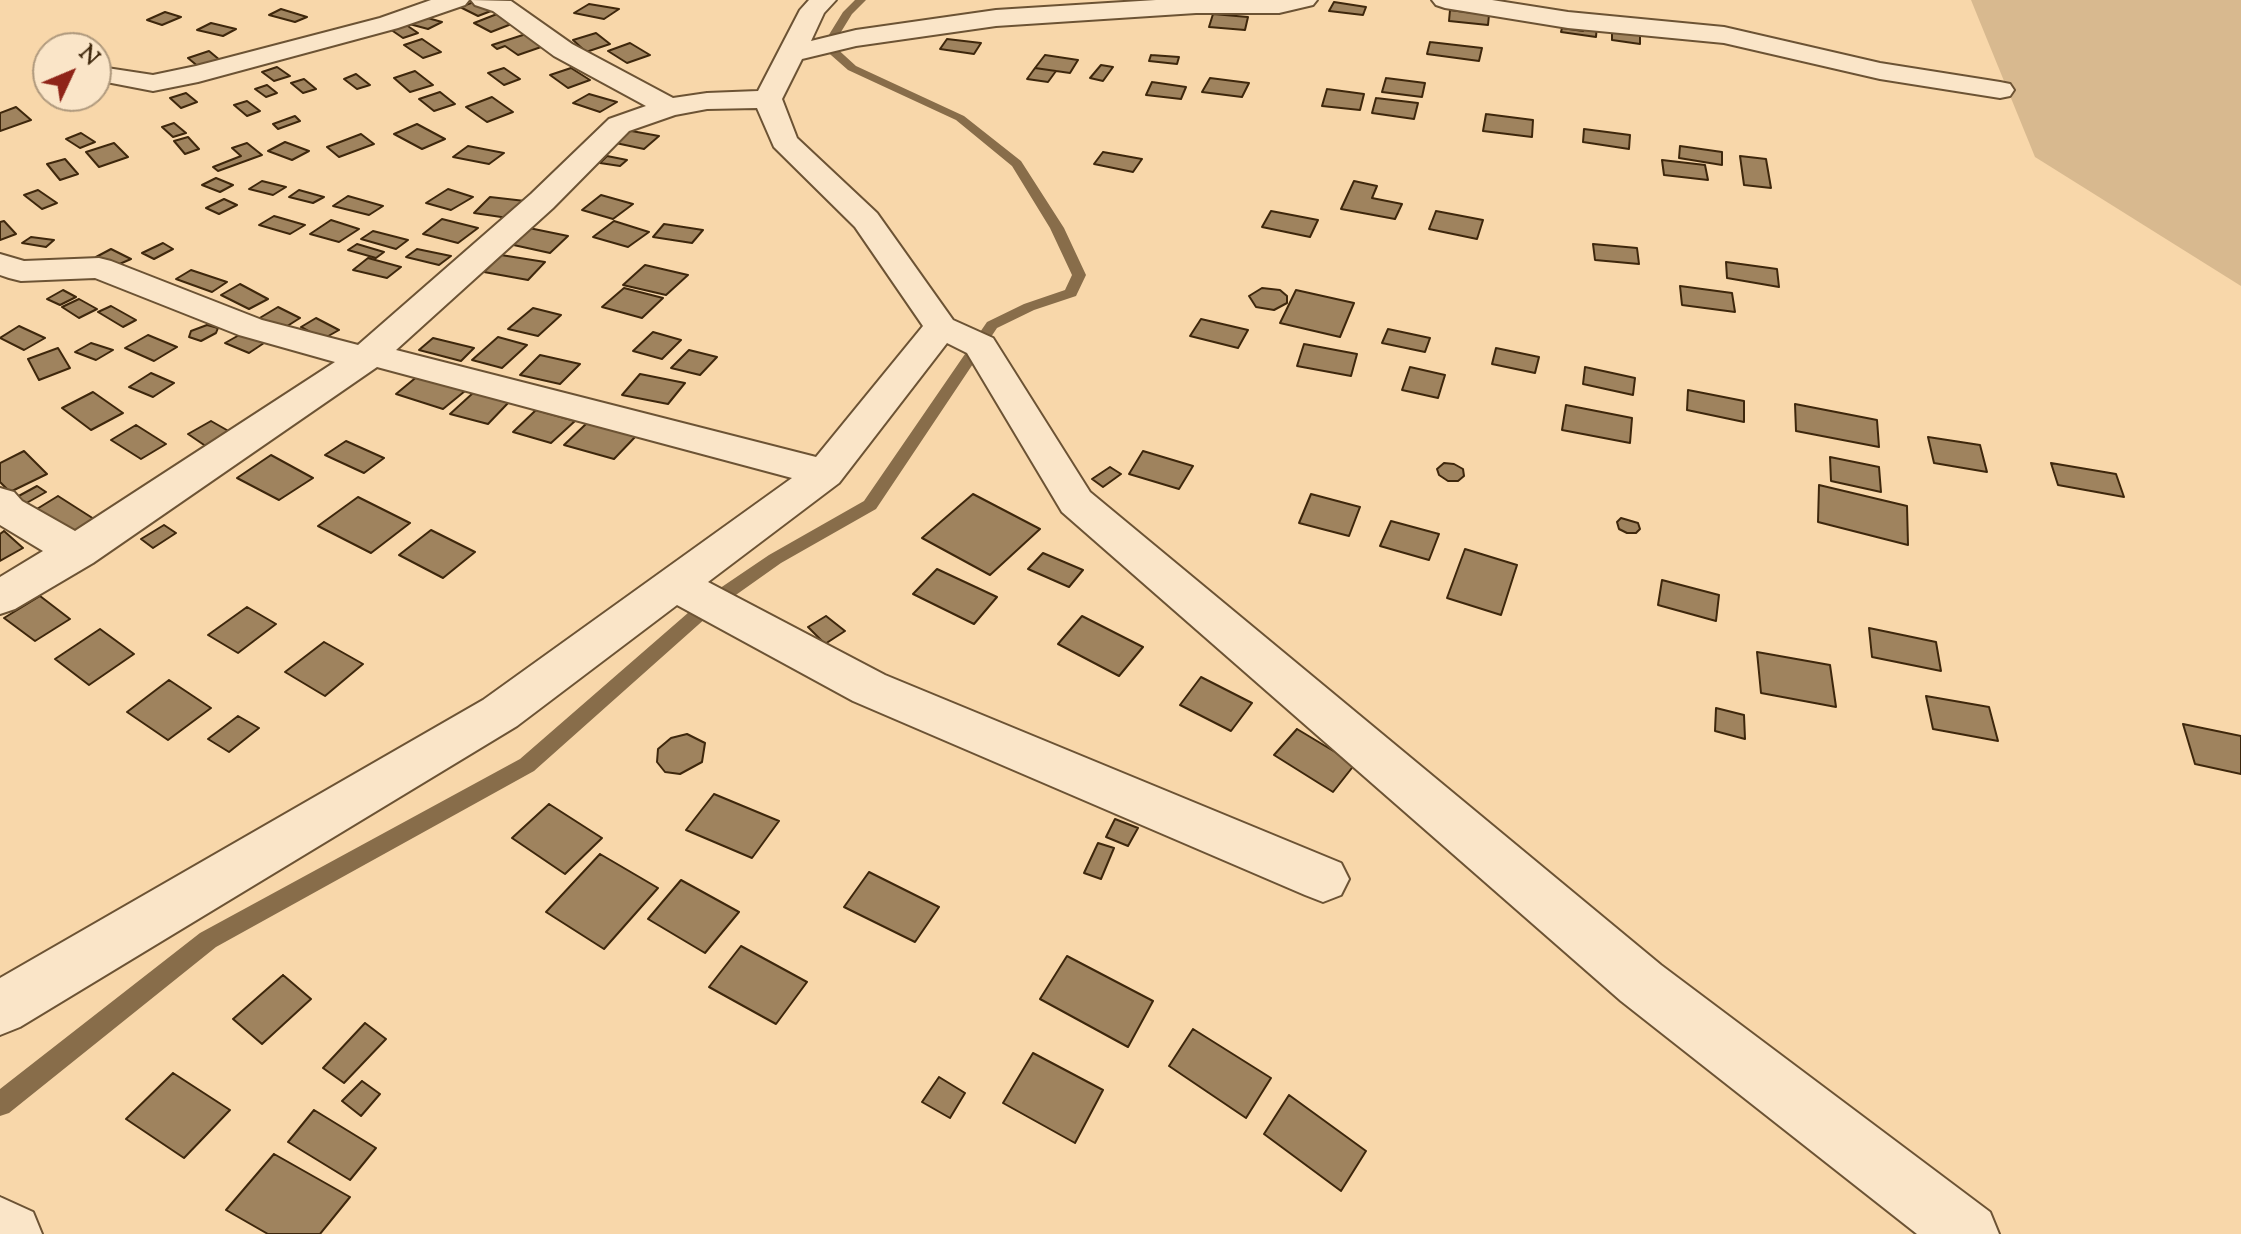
<!DOCTYPE html>
<style>
body{margin:0}
#map{position:relative;width:2241px;height:1234px;overflow:hidden;background:#f8d7aa;font-family:"Sorts Mill Goudy",serif}
canvas{display:block}
.north{position:absolute;left:32px;top:32px;width:80px;height:80px;box-sizing:border-box;background:#fae5c8;border:2px solid #af997d;border-radius:50%;rotate:46deg;font-size:22px;font-weight:700;line-height:32px;text-align:center;color:#3e270c}
.north::after{content:'';display:block;margin:auto;width:28px;height:36px;background:#8f2418;clip-path:polygon(50% 0,100% 100%,50% 72%,0 100%)}
</style>
<div id="map">
<canvas width="2241" height="1234"></canvas>
<div class="north">N</div>
</div>
<script>
const c = document.querySelector('canvas').getContext('2d');
c.lineJoin = 'round';
function fill(path, color) { c.fillStyle = color; c.fill(path, 'evenodd'); }
const poly = rows => new Path2D(rows.map(r => 'M' + r).join(''));
function strokePath(path, color, width, dash) { c.strokeStyle = color; c.lineWidth = width; c.lineCap = dash ? 'butt' : 'round'; c.setLineDash(dash || []); c.stroke(path); }
fill(poly([
 [1971,0,2241,0,2241,286,2035,157]
]), '#d8b98f');
fill(poly([
 [855,0,866,0,852,14,833,45,856,66,964,116,1021,161,1064,228,1086,275,1076,296,1034,310,997,328,876,509,781,563,716,609,534,771,216,947,9,1113,0,1116,0,1089,200,933,520,759,704,599,769,555,864,501,987,322,1024,304,1065,290,1072,275,1050,228,1012,166,956,120,848,70,823,48,822,46,843,12,855,0]
]), '#886d4a');
const building = poly([
 [474,2,491,11,478,16,460,7,474,2],
 [1334,2,1366,7,1363,15,1329,11,1334,2],
 [589,4,619,9,604,19,574,13,589,4],
 [281,9,307,17,295,22,269,15,281,9],
 [1450,10,1489,15,1488,25,1449,21,1450,10],
 [165,12,181,17,162,25,147,20,165,12],
 [497,14,514,23,491,32,474,23,497,14],
 [1213,14,1248,17,1245,30,1209,27,1213,14],
 [417,15,442,22,428,29,402,22,417,15],
 [402,22,418,33,403,38,387,27,402,22],
 [211,23,236,29,223,36,197,30,211,23],
 [1584,24,1597,25,1596,37,1561,32,1562,28,1583,31,1584,24],
 [1612,30,1640,33,1640,44,1612,40,1612,30],
 [596,33,610,44,586,52,573,40,596,33],
 [526,34,544,46,518,55,505,46,497,49,492,45,526,34],
 [74,37,87,41,71,48,57,44,74,37],
 [422,39,441,52,423,58,404,45,422,39],
 [947,39,981,43,974,54,940,49,947,39],
 [1430,42,1482,48,1479,61,1427,54,1430,42],
 [630,43,650,55,627,63,608,51,630,43],
 [209,51,221,61,200,68,188,58,209,51],
 [1045,55,1078,60,1070,73,1035,68,1045,55],
 [1151,55,1179,57,1177,64,1149,61,1151,55],
 [1101,65,1113,67,1103,81,1090,78,1101,65],
 [277,67,290,76,274,81,262,72,277,67],
 [504,68,520,79,504,85,488,73,504,68],
 [571,68,590,80,568,88,550,75,571,68],
 [1035,68,1056,71,1048,82,1027,79,1035,68],
 [415,71,433,85,410,92,394,78,415,71],
 [356,74,370,85,357,89,344,79,356,74],
 [1210,78,1249,83,1242,97,1202,92,1210,78],
 [1386,78,1425,83,1422,97,1382,92,1386,78],
 [304,79,316,89,303,93,291,83,304,79],
 [1152,82,1186,87,1181,99,1146,95,1152,82],
 [267,85,277,93,266,97,255,89,267,85],
 [1327,89,1364,94,1360,110,1322,106,1327,89],
 [440,92,455,104,434,111,419,99,440,92],
 [186,93,197,102,181,108,170,98,186,93],
 [589,94,617,102,600,112,573,103,589,94],
 [492,97,513,112,487,122,466,107,492,97],
 [1376,98,1418,103,1414,119,1372,113,1376,98],
 [247,101,260,111,247,116,234,105,247,101],
 [16,107,31,120,0,131,0,113,16,107],
 [1486,114,1533,120,1532,137,1483,131,1486,114],
 [295,116,300,121,278,129,273,124,295,116],
 [174,123,186,133,173,137,162,127,174,123],
 [417,124,445,139,422,149,394,134,417,124],
 [1584,129,1630,135,1629,149,1583,142,1584,129],
 [626,130,659,136,644,149,611,142,626,130],
 [81,133,95,142,80,148,66,139,81,133],
 [361,134,374,144,339,157,327,147,361,134],
 [188,137,199,149,185,154,174,141,188,137],
 [285,142,309,151,292,160,268,151,285,142],
 [114,143,128,157,99,167,86,152,114,143],
 [247,143,262,155,218,171,213,167,241,156,232,148,247,143],
 [468,146,504,153,489,164,453,157,468,146],
 [1680,146,1722,152,1722,165,1679,158,1680,146],
 [1103,152,1142,159,1133,172,1094,164,1103,152],
 [607,156,627,160,620,166,600,163,607,156],
 [1740,156,1766,159,1771,188,1744,185,1740,156],
 [65,159,78,174,60,180,47,164,65,159],
 [1662,160,1705,165,1708,180,1664,175,1662,160],
 [216,178,233,185,220,192,202,185,216,178],
 [262,181,286,187,273,195,249,189,262,181],
 [1354,181,1377,186,1372,198,1402,204,1395,219,1341,209,1354,181],
 [448,189,473,197,451,210,426,203,448,189],
 [38,190,57,203,42,209,24,195,38,190],
 [299,190,324,197,313,203,289,197,299,190],
 [601,195,633,204,613,219,582,210,601,195],
 [348,196,383,206,369,215,333,206,348,196],
 [490,197,525,201,508,218,474,213,490,197],
 [224,199,237,205,219,214,206,208,224,199],
 [1271,211,1318,220,1310,237,1262,227,1271,211],
 [1436,211,1483,220,1477,239,1429,229,1436,211],
 [274,216,305,225,290,234,259,225,274,216],
 [442,219,478,228,458,243,423,234,442,219],
 [331,220,359,229,339,242,310,234,331,220],
 [4,221,16,234,0,240,0,222,4,221],
 [614,221,649,232,628,247,593,237,614,221],
 [664,224,703,230,692,243,653,237,664,224],
 [529,228,568,236,550,253,509,244,529,228],
 [373,231,408,240,396,249,361,239,373,231],
 [31,237,54,240,46,247,22,243,31,237],
 [163,243,173,249,154,259,142,253,163,243],
 [357,244,384,252,376,258,348,250,357,244],
 [1593,244,1637,248,1639,264,1595,260,1593,244],
 [111,249,131,259,115,266,96,257,111,249],
 [417,249,451,256,439,265,406,257,417,249],
 [501,255,545,262,528,280,484,272,501,255],
 [368,258,401,267,387,278,353,270,368,258],
 [1726,262,1777,269,1779,287,1727,278,1726,262],
 [645,265,688,275,666,295,623,285,645,265],
 [191,270,227,282,212,292,176,279,191,270],
 [240,284,268,299,249,309,221,295,240,284],
 [1680,286,1732,293,1735,312,1682,305,1680,286],
 [624,288,663,298,642,318,602,307,624,288],
 [1262,288,1280,290,1287,296,1287,303,1274,310,1256,307,1249,296,1262,288],
 [63,290,76,297,60,305,47,299,63,290],
 [1296,290,1354,303,1340,337,1280,323,1296,290],
 [79,299,97,309,79,318,62,307,79,299],
 [111,306,136,320,123,327,98,312,111,306],
 [278,307,300,318,281,330,258,319,278,307],
 [533,308,561,315,538,336,508,329,533,308],
 [316,318,339,330,323,339,301,327,316,318],
 [1201,319,1248,330,1238,348,1190,336,1201,319],
 [207,325,218,328,216,333,201,341,189,337,191,331,207,325],
 [19,326,45,338,24,350,0,338,19,326],
 [1388,329,1430,338,1425,352,1382,343,1388,329],
 [653,332,681,340,662,359,633,351,653,332],
 [241,334,264,343,249,353,225,343,241,334],
 [148,335,177,347,154,361,125,348,148,335],
 [498,337,527,345,502,368,472,360,498,337],
 [433,338,474,348,461,361,419,350,433,338],
 [91,343,113,350,96,360,75,352,91,343],
 [1304,344,1357,354,1351,376,1297,366,1304,344],
 [58,348,70,368,39,380,28,359,58,348],
 [1496,348,1539,357,1535,373,1492,364,1496,348],
 [689,350,717,357,700,375,671,368,689,350],
 [540,355,580,364,560,384,520,375,540,355],
 [1410,367,1445,375,1438,398,1402,390,1410,367],
 [1585,367,1635,378,1633,395,1583,384,1585,367],
 [151,373,174,383,153,397,129,387,151,373],
 [640,374,685,383,668,404,622,395,640,374],
 [419,375,465,391,443,409,396,394,419,375],
 [1688,390,1744,401,1744,422,1687,410,1688,390],
 [93,392,123,413,91,430,62,408,93,392],
 [473,393,509,402,488,424,450,414,473,393],
 [1795,404,1877,420,1879,447,1796,431,1795,404],
 [1566,405,1632,418,1630,443,1562,430,1566,405],
 [536,410,575,421,551,443,513,432,536,410],
 [211,421,232,433,207,447,188,434,211,421],
 [587,423,636,436,614,459,564,445,587,423],
 [136,425,166,444,141,459,111,440,136,425],
 [1928,437,1980,445,1987,472,1934,463,1928,437],
 [346,441,384,458,364,473,325,455,346,441],
 [24,451,47,474,10,492,0,482,0,463,24,451],
 [1143,451,1193,466,1179,489,1129,474,1143,451],
 [271,455,313,478,279,500,237,478,271,455],
 [1830,457,1879,467,1881,492,1831,481,1830,457],
 [1444,463,1454,464,1463,469,1464,476,1458,481,1448,481,1439,475,1437,469,1444,463],
 [2051,463,2116,474,2124,497,2058,485,2051,463],
 [1110,467,1121,474,1103,487,1092,479,1110,467],
 [1819,485,1907,506,1908,545,1818,522,1819,485],
 [37,486,46,492,23,505,15,498,37,486],
 [973,494,1040,529,990,575,922,538,973,494],
 [1311,494,1360,507,1349,536,1299,523,1311,494],
 [58,496,94,519,69,534,32,512,58,496],
 [358,497,410,523,371,553,318,526,358,497],
 [1621,518,1638,523,1640,529,1636,533,1627,533,1619,529,1617,522,1621,518],
 [1391,521,1439,534,1429,560,1380,546,1391,521],
 [164,525,176,533,153,548,141,539,164,525],
 [431,530,475,552,443,578,399,555,431,530],
 [4,531,23,548,0,561,0,534,4,531],
 [1465,549,1517,565,1501,615,1447,598,1465,549],
 [1043,553,1083,570,1069,587,1028,569,1043,553],
 [937,569,997,597,974,624,913,594,937,569],
 [1662,580,1719,595,1716,621,1658,605,1662,580],
 [40,596,70,619,35,641,4,618,40,596],
 [247,607,276,624,238,653,208,635,247,607],
 [826,616,845,631,825,644,808,627,826,616],
 [1082,616,1143,647,1119,676,1058,644,1082,616],
 [1869,628,1936,642,1941,671,1872,657,1869,628],
 [100,629,134,654,89,685,55,659,100,629],
 [324,642,363,664,325,696,285,672,324,642],
 [1757,652,1830,665,1836,707,1761,693,1757,652],
 [1201,677,1252,703,1231,731,1180,705,1201,677],
 [169,680,211,708,168,740,127,712,169,680],
 [1926,696,1989,707,1998,741,1933,729,1926,696],
 [1716,708,1744,715,1745,739,1715,731,1716,708],
 [238,716,259,728,229,752,208,739,238,716],
 [2183,724,2241,736,2241,774,2195,764,2183,724],
 [1297,729,1355,764,1333,792,1274,755,1297,729],
 [687,734,705,743,702,762,680,774,665,772,657,762,658,749,671,738,687,734],
 [714,794,779,821,752,858,686,830,714,794],
 [549,804,602,838,565,874,512,838,549,804],
 [1115,819,1138,828,1128,846,1106,837,1115,819],
 [1098,843,1114,848,1101,879,1084,873,1098,843],
 [600,854,658,888,604,949,546,912,600,854],
 [869,872,939,907,915,942,844,907,869,872],
 [681,880,739,912,705,953,648,919,681,880],
 [741,946,807,982,776,1024,709,987,741,946],
 [1067,956,1153,1001,1128,1047,1040,999,1067,956],
 [283,975,311,999,262,1044,233,1019,283,975],
 [365,1023,386,1039,344,1083,323,1068,365,1023],
 [1193,1029,1271,1078,1246,1118,1169,1066,1193,1029],
 [1033,1053,1103,1090,1075,1143,1003,1103,1033,1053],
 [173,1073,230,1110,184,1158,126,1119,173,1073],
 [939,1077,965,1093,950,1118,922,1102,939,1077],
 [362,1081,380,1094,361,1116,342,1101,362,1081],
 [1289,1095,1366,1151,1341,1191,1264,1134,1289,1095],
 [314,1110,376,1148,350,1180,288,1142,314,1110],
 [274,1154,350,1197,320,1234,268,1234,226,1210,274,1154]
]);
fill(building, '#9f835e');
strokePath(building, '#3e270c', 2);
const street = poly([
 [431,0,469,0,465,5,398,28,198,82,153,91,96,80,97,70,107,68,153,75,196,66,380,18,431,0],
 [471,0,511,1,572,44,673,98,707,93,758,91,800,10,809,0,836,0,824,13,811,41,856,30,996,10,1156,0,1317,0,1313,5,1279,13,1196,13,996,26,856,46,802,59,782,99,797,138,877,213,953,320,993,338,1090,492,1661,965,1990,1212,1999,1234,1917,1234,1621,1001,1062,512,967,353,947,343,839,483,708,582,885,675,1341,863,1349,879,1341,895,1323,902,1305,895,853,701,677,605,517,726,20,1027,0,1035,0,978,483,700,792,478,377,367,93,563,15,609,0,614,0,577,43,551,0,525,0,488,14,492,22,501,75,531,335,362,239,335,95,278,21,281,9,278,0,275,0,254,24,261,99,258,111,261,262,320,358,345,531,194,609,119,646,106,554,56,493,11,475,5,471,0],
 [757,108,774,147,855,227,923,326,816,457,396,350,553,208,629,131,675,115,707,109,757,108],
 [1432,0,1492,0,1568,12,1724,27,1880,63,2000,82,2010,84,2014,90,2010,96,2000,98,1880,79,1724,43,1568,28,1445,8,1436,5,1432,0],
 [0,1197,33,1212,42,1234,0,1234,0,1197]
]);
strokePath(street, '#6c5334', 4);
fill(street, '#fae5c8');
</script>
